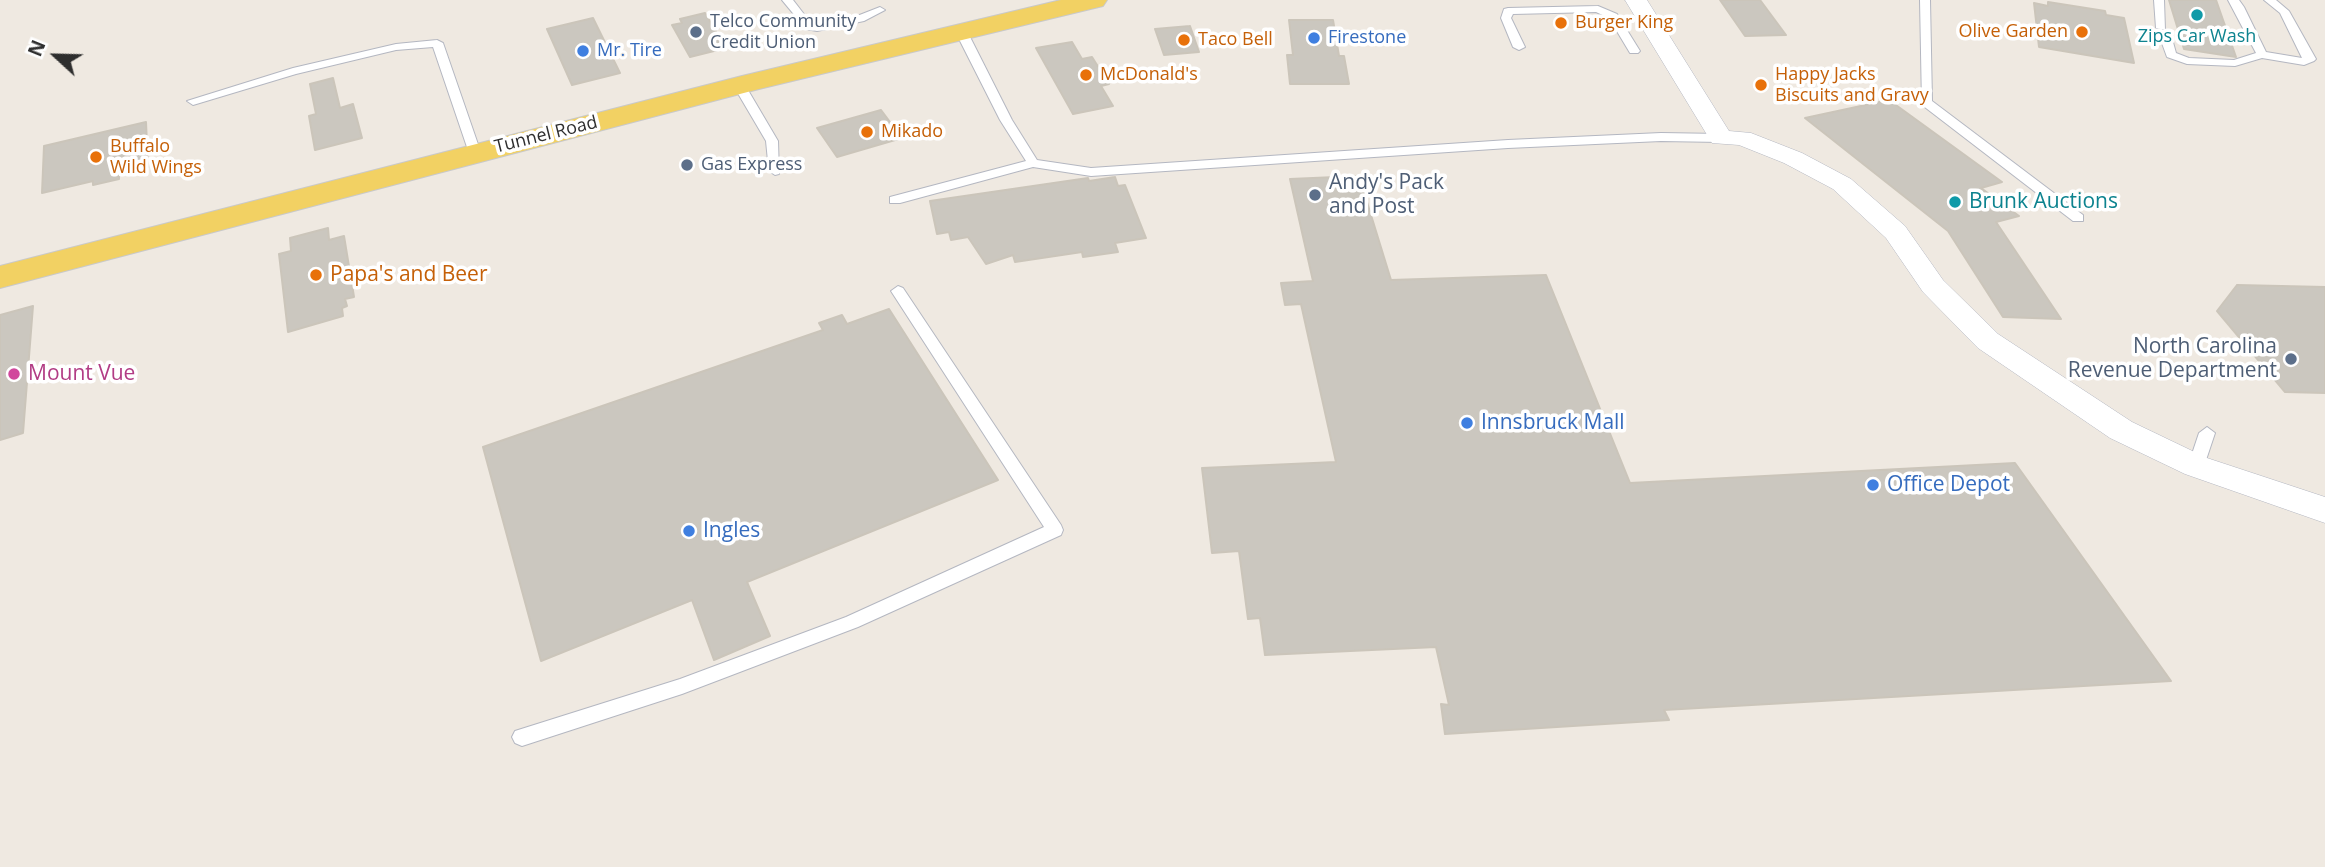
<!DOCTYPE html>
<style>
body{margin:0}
#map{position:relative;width:2325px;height:867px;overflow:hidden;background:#efe9e1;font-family:"Open Sans",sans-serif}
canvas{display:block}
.north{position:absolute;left:21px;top:21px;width:70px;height:70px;-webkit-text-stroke:5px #fff;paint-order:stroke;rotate:292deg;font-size:19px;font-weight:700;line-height:28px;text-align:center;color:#2e2e2e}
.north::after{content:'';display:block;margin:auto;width:24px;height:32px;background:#2e2e2e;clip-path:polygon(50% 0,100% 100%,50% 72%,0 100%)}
</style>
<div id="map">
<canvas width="2325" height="867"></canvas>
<div class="north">N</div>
</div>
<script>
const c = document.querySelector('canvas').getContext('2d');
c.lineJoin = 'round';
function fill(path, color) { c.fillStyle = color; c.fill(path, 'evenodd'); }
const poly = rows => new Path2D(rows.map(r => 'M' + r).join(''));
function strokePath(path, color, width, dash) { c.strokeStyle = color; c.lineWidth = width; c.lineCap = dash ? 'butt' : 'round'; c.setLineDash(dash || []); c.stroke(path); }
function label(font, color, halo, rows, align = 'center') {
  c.font = font + ' "Open Sans",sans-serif'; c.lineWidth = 7; c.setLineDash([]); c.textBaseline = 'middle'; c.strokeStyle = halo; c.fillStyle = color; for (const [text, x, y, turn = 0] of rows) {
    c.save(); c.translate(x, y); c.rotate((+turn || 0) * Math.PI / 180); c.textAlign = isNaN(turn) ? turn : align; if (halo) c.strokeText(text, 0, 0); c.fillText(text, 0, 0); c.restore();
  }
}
const building = poly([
 [1720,0,1760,0,1786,35,1745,36,1720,0],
 [2169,0,2216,0,2236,57,2184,49,2169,0],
 [2048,2,2105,11,2106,15,2124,18,2134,63,2039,47,2034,3,2048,6,2048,2],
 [705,13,726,48,690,57,672,25,682,23,680,19,705,13],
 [593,18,620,73,572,85,547,29,593,18],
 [1289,20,1333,20,1339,56,1344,56,1349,84,1290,84,1287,55,1293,55,1289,20],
 [1190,26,1199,52,1164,55,1155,29,1190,26],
 [1072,42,1082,59,1092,57,1109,84,1101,86,1113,106,1073,114,1036,48,1072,42],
 [333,78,340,108,353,104,362,138,315,150,309,116,316,114,310,84,333,78],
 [1889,100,2002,182,1981,188,2019,216,1996,222,2061,319,2003,317,1948,231,1805,118,1889,100],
 [881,110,902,138,837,157,817,128,881,110],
 [146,122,148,167,119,174,119,179,93,185,93,181,42,193,44,146,146,122],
 [1359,176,1391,280,1546,275,1630,483,2015,463,2171,681,1664,710,1669,720,1445,734,1441,704,1449,705,1436,647,1265,655,1260,618,1248,619,1239,551,1212,553,1202,468,1336,462,1301,304,1285,305,1281,283,1313,281,1290,179,1359,176],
 [1115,177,1118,186,1125,185,1146,238,1115,243,1118,252,1083,257,1082,252,1015,262,1013,255,986,264,968,237,951,240,949,232,937,234,930,201,1088,178,1089,181,1115,177],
 [328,228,329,240,344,236,354,297,345,299,347,306,342,308,343,316,288,332,279,254,291,251,290,238,328,228],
 [2237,285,2325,287,2325,393,2285,392,2217,311,2237,285],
 [33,306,23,433,0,440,0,315,33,306],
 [889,309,998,480,747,582,770,636,714,660,692,600,541,661,483,447,823,330,819,323,842,315,847,324,889,309]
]);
fill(building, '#cbc7bf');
strokePath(building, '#cbc5ba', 2);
const service = poly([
 [782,0,793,0,807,18,817,25,857,16,880,7,885,10,864,21,817,31,806,29,782,0],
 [1920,0,1930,0,1932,101,2083,215,2083,221,2073,221,1922,105,1920,0],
 [2154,0,2164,0,2165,30,2156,28,2154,0],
 [2228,0,2239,0,2244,7,2266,52,2302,58,2280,13,2264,0,2276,0,2289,11,2316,59,2314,61,2304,65,2262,58,2235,66,2187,64,2167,57,2159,35,2165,32,2171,35,2176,53,2189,58,2234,60,2256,53,2228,0],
 [1598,6,1617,14,1640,51,1638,53,1630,53,1609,18,1596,12,1513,14,1511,18,1525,47,1519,50,1513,47,1501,18,1504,9,1508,8,1598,6],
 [962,30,968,33,1012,120,1037,160,1091,168,1508,140,1661,133,1721,134,1727,138,1721,142,1661,141,1508,148,1091,176,1033,167,900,203,890,203,890,197,1026,161,1000,120,956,33,962,30],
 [437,40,443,43,481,153,479,156,475,157,469,153,433,47,396,50,296,74,193,105,187,101,293,68,396,44,437,40],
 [739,82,745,85,778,141,779,174,775,175,769,171,766,141,733,85,739,82],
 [898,286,903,288,1061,525,1063,530,1061,535,858,627,682,694,522,746,515,743,512,737,515,731,680,679,846,617,1044,527,891,291,898,286],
 [2207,427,2215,433,2204,466,2202,470,2196,472,2190,470,2188,466,2199,433,2207,427]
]);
const minor = poly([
 [1625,0,1647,0,1729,131,1751,133,1802,153,1851,179,1905,226,1943,280,1998,334,2132,422,2207,458,2325,497,2325,523,2185,474,2110,438,1978,348,1923,292,1886,238,1833,189,1784,163,1739,145,1712,143,1625,0]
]);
const primary = poly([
 [1061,0,1107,0,1103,6,759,89,0,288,0,266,742,76,1061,0]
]);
strokePath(service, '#b4b7c1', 2);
strokePath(minor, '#b4b7c1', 1);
strokePath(primary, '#c9c9c9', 2);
fill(service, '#fff');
fill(minor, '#fff');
fill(primary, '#f2d163');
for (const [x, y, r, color] of [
 [2197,15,7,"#0f9aa8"],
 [1561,23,7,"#e8710a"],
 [696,32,7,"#5c6f8a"],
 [2082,32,7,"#e8710a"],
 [1314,38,7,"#3f7fe0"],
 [1184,40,7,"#e8710a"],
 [583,51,7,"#3f7fe0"],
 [1086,75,7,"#e8710a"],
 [1761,85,7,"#e8710a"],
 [867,132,7,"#e8710a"],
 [96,157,7,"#e8710a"],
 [687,165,7,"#5c6f8a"],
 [1315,195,7,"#5c6f8a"],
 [1955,202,7,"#0f9aa8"],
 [316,275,7,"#e8710a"],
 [2291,359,7,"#5c6f8a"],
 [14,374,7,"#d1479c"],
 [1467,423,7,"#3f7fe0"],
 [1873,485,7,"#3f7fe0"],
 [689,531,7,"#3f7fe0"]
]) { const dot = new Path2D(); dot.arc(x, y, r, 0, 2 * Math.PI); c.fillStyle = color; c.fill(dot); strokePath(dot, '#fff', 2.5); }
label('18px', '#4e5e75', '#fff', [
 ["Telco Community",710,22],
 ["Credit Union",710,43],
 ["Gas Express",701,165]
], 'left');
label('18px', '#c56008', '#fff', [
 ["Burger King",1575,23],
 ["Olive Garden",2068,32,"right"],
 ["Taco Bell",1198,40],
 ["McDonald's",1100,75],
 ["Happy Jacks",1775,75],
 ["Biscuits and Gravy",1775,96],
 ["Mikado",881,132],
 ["Buffalo",110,147],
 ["Wild Wings",110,168]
], 'left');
label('18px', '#0d838f', '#fff', [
 ["Zips Car Wash",2197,37]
]);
label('18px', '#366cbe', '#fff', [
 ["Firestone",1328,38],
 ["Mr. Tire",597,51]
], 'left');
label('18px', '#2e2e2e', '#fff', [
 ["Tunnel Road",546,135,-14]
]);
label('21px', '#4e5e75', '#fff', [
 ["Andy's Pack",1329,183],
 ["and Post",1329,207],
 ["North Carolina",2277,347,"right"],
 ["Revenue Department",2277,371,"right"]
], 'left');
label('21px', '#0d838f', '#fff', [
 ["Brunk Auctions",1969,202]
], 'left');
label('21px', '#c56008', '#fff', [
 ["Papa's and Beer",330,275]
], 'left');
label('21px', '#b23c85', '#fff', [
 ["Mount Vue",28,374]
], 'left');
label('21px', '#366cbe', '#fff', [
 ["Innsbruck Mall",1481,423],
 ["Office Depot",1887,485],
 ["Ingles",703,531]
], 'left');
</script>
